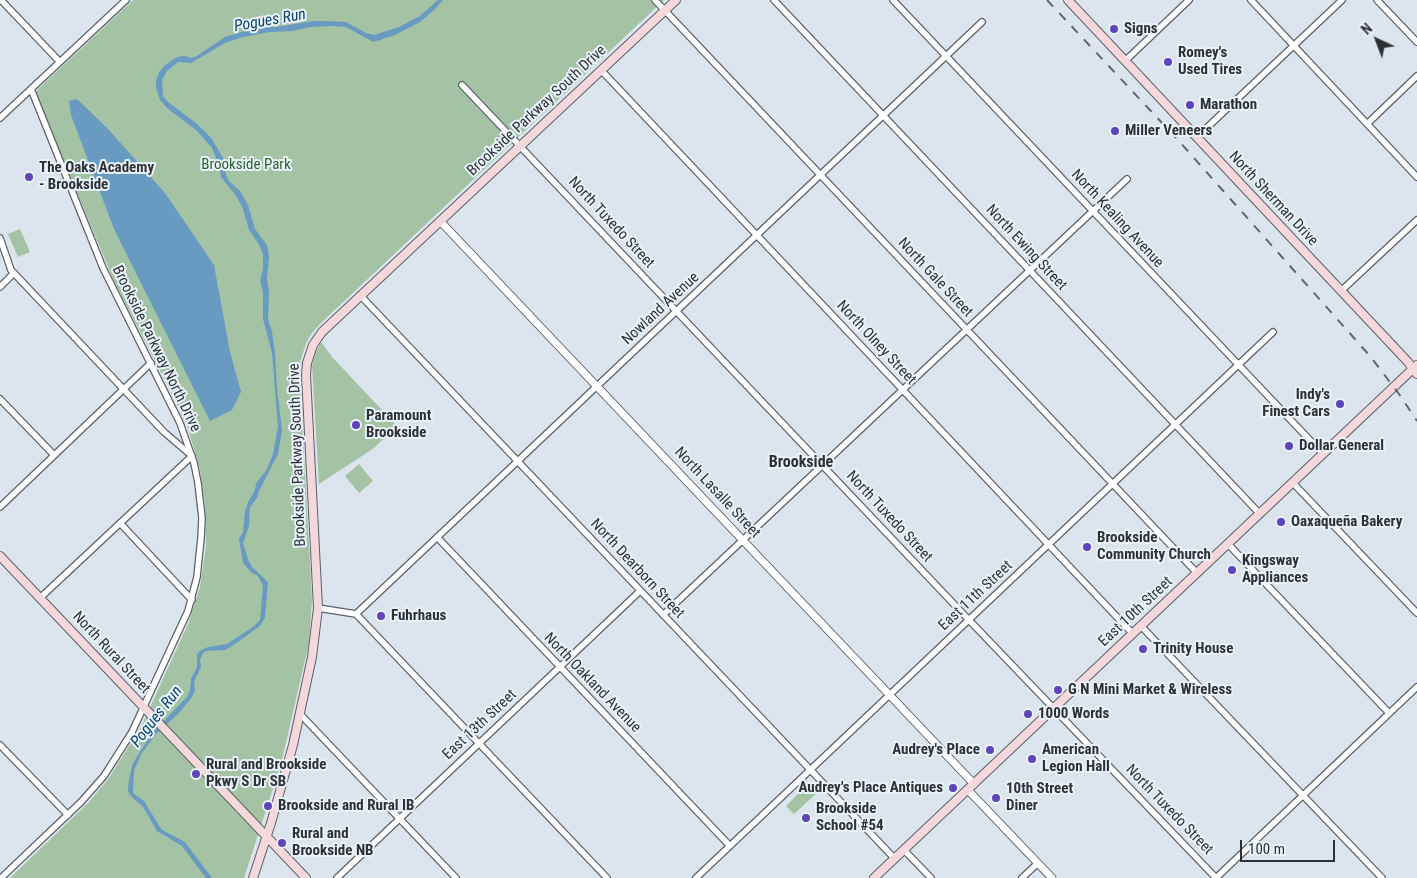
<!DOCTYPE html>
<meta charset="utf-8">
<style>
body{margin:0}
#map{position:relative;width:1417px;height:878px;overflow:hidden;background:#dce4ed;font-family:"Roboto Condensed",sans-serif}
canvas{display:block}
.north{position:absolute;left:1352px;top:15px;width:50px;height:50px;-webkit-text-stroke:4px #e9f2fb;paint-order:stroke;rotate:317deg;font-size:14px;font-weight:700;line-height:20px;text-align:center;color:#2f3235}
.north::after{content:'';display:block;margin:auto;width:18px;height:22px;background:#2f3235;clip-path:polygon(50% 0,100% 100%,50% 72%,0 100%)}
.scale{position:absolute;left:1240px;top:840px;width:95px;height:22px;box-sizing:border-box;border:2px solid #2f3235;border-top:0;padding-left:6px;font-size:15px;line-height:18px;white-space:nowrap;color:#2f3235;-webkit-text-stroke:4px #e9f2fb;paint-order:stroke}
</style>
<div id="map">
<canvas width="1417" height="878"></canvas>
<div class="north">N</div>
<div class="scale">100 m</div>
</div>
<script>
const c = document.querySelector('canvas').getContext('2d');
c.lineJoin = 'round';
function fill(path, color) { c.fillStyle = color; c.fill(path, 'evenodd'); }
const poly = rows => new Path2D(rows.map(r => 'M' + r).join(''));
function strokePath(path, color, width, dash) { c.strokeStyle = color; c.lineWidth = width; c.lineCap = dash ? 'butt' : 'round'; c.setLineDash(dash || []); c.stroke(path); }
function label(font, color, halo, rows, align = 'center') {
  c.font = font + ' "Roboto Condensed",sans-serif'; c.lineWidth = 4; c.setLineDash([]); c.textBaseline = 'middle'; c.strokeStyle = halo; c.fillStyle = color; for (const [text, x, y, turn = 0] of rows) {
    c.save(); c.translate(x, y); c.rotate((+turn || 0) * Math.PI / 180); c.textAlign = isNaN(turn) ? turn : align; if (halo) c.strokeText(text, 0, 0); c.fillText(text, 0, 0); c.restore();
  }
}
fill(poly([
 [133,0,664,0,322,322,312,333,306,343,299,366,312,600,309,643,281,764,244,878,10,878,89,802,109,778,142,725,188,624,200,587,206,546,205,503,200,470,188,428,174,398,114,281,35,92],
 [20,229,30,252,18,257,8,234],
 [321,342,333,358,397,426,374,448,319,484,312,366,315,354],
 [359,464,373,481,359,493,345,476],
 [807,782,817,793,794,814,786,806,797,795,799,790]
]), '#a4c3a4');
fill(poly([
 [438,0,443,0,435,9,420,22,395,35,373,42,346,27,333,26,311,27,292,31,270,32,243,37,225,43,191,63,178,62,167,71,162,80,163,96,168,102,196,123,212,139,223,158,226,175,229,181,240,191,248,205,255,229,267,245,269,256,267,279,269,292,268,319,272,332,275,353,277,388,282,431,278,454,259,491,257,498,250,507,249,526,243,543,249,562,252,567,268,582,265,618,260,626,232,646,225,650,205,651,202,655,200,660,201,667,194,682,195,690,192,697,179,713,156,734,142,753,134,770,133,793,144,801,158,824,162,830,185,842,212,878,206,878,182,846,157,831,143,807,131,796,128,791,129,779,133,763,152,733,187,697,190,690,191,679,197,667,197,654,200,651,208,647,227,644,253,627,260,620,263,586,258,576,251,572,243,563,239,539,243,532,245,512,248,502,254,492,257,482,266,471,273,454,278,427,272,353,263,319,263,292,260,281,263,269,263,254,258,243,249,230,243,209,237,197,221,177,219,165,212,148,197,131,167,108,160,100,156,88,156,81,159,72,165,65,177,57,185,56,191,58,197,56,225,37,241,32,262,27,276,27,314,21,327,21,346,22,366,33,374,35,399,27,420,16],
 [77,99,109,130,165,193,214,265,230,352,241,392,232,410,210,421,114,229,71,115,69,101]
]), '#689ac2');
const minor = poly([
 [1,0,60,62],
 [655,0,1197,573],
 [774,0,1260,514],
 [893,0,1323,454],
 [1251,0,1417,177],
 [1377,0,1417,42],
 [1125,61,1189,0],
 [601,70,1133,634],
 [462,85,969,620,1216,878],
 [0,118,126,0],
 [1367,124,1417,76],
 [1197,137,1342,0],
 [0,238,11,270,164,432,192,456,40,598],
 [0,287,14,273],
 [1341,291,1417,220],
 [360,295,895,859],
 [0,399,54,455],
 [1293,483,1417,613],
 [0,507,151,363],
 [120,523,192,600],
 [437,537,730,846],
 [1228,544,1389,713],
 [318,608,356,614,607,878],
 [356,614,982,22],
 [663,615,1127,179],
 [1141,626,1382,878],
 [300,714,456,878],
 [0,745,68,815],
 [904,850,931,878],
 [1,878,81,802,104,776,132,732,188,611,197,577,201,538,202,518,198,483,194,463,180,423,103,268,31,89],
 [337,878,640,591],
 [696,878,1273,332],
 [1022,878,1038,863],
 [1216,878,1417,687]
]);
const tertiary = poly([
 [440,221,974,784],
 [968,790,1052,878]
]);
const secondary = poly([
 [1068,0,1408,362,1417,374],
 [0,556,306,878],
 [253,878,271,823,293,745,312,657,318,608,306,375,307,363,313,345,322,332,676,0],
 [874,878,1417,365]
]);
strokePath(minor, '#5a6169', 8);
strokePath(tertiary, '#5a6169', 9);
strokePath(secondary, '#5a6169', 10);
strokePath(minor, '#fff', 5.5);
strokePath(tertiary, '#fff', 7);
strokePath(secondary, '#f4d8dc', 8);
strokePath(poly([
 [1047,0,1178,140,1370,356,1399,394,1417,421]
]), '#62666b', 2, [9, 9]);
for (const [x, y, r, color] of [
 [1114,29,5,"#6044bc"],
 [1168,62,5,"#6044bc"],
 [1190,105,5,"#6044bc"],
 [1115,131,5,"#6044bc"],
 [29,177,5,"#6044bc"],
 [1340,404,5,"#6044bc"],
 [356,425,5,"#6044bc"],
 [1289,446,5,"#6044bc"],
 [1281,522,5,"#6044bc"],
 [1087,547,5,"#6044bc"],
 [1232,570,5,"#6044bc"],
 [381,616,5,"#6044bc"],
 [1143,649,5,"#6044bc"],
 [1058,690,5,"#6044bc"],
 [1028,714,5,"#6044bc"],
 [990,750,5,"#6044bc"],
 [1032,759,5,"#6044bc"],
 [196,774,5,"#6044bc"],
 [953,788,5,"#6044bc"],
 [996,798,5,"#6044bc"],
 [268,806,5,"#6044bc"],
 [806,818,5,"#6044bc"],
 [282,843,5,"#6044bc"]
]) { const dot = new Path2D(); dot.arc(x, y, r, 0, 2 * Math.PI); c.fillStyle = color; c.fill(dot); strokePath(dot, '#e9f2fb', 2); }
label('bold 15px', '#2f3235', '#e9f2fb', [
 ["Signs",1124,29],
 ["Romey's",1178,53],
 ["Used Tires",1178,70],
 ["Marathon",1200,105],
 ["Miller Veneers",1125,131],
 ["The Oaks Academy",39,168],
 ["- Brookside",39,185],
 ["Indy's",1330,395,"right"],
 ["Finest Cars",1330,412,"right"],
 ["Paramount",366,416],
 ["Brookside",366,433],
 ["Dollar General",1299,446],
 ["Oaxaqueña Bakery",1291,522],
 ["Brookside",1097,538],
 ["Community Church",1097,555],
 ["Kingsway",1242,561],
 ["Appliances",1242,578],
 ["Fuhrhaus",391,616],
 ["Trinity House",1153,649],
 ["G N Mini Market & Wireless",1068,690],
 ["1000 Words",1038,714],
 ["Audrey's Place",980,750,"right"],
 ["American",1042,750],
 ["Legion Hall",1042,767],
 ["Rural and Brookside",206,765],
 ["Pkwy S Dr SB",206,782],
 ["Audrey's Place Antiques",943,788,"right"],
 ["10th Street",1006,789],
 ["Diner",1006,806],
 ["Brookside and Rural IB",278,806],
 ["Brookside",816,809],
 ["School #54",816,826],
 ["Rural and",292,834],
 ["Brookside NB",292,851]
], 'left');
label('15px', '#2f3235', '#e9f2fb', [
 ["Brookside Parkway South Drive",537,111,-43],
 ["North Sherman Drive",1273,199,47],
 ["North Kealing Avenue",1117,219,47],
 ["North Tuxedo Street",611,223,47],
 ["North Ewing Street",1026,248,47],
 ["North Gale Street",935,278,47],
 ["Nowland Avenue",661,309,-43],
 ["North Olney Street",876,343,47],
 ["Brookside Parkway North Drive",156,349,64],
 ["Brookside Parkway South Drive",298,455,-92],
 ["North Lasalle Street",717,493,47],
 ["North Tuxedo Street",889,517,47],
 ["North Dearborn Street",637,569,47],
 ["East 11th Street",976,596,-43],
 ["East 10th Street",1136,612,-43],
 ["North Rural Street",111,653,47],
 ["North Oakland Avenue",592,683,46],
 ["East 13th Street",480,725,-43],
 ["North Tuxedo Street",1169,810,46]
]);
label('15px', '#28662c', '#e9f2fb', [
 ["Brookside Park",246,165]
]);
label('italic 16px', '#0d4870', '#e9f2fb', [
 ["Pogues Run",270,21,-10],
 ["Pogues Run",157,717,-52]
]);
label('bold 16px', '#2f3235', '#e9f2fb', [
 ["Brookside",801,463]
]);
</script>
